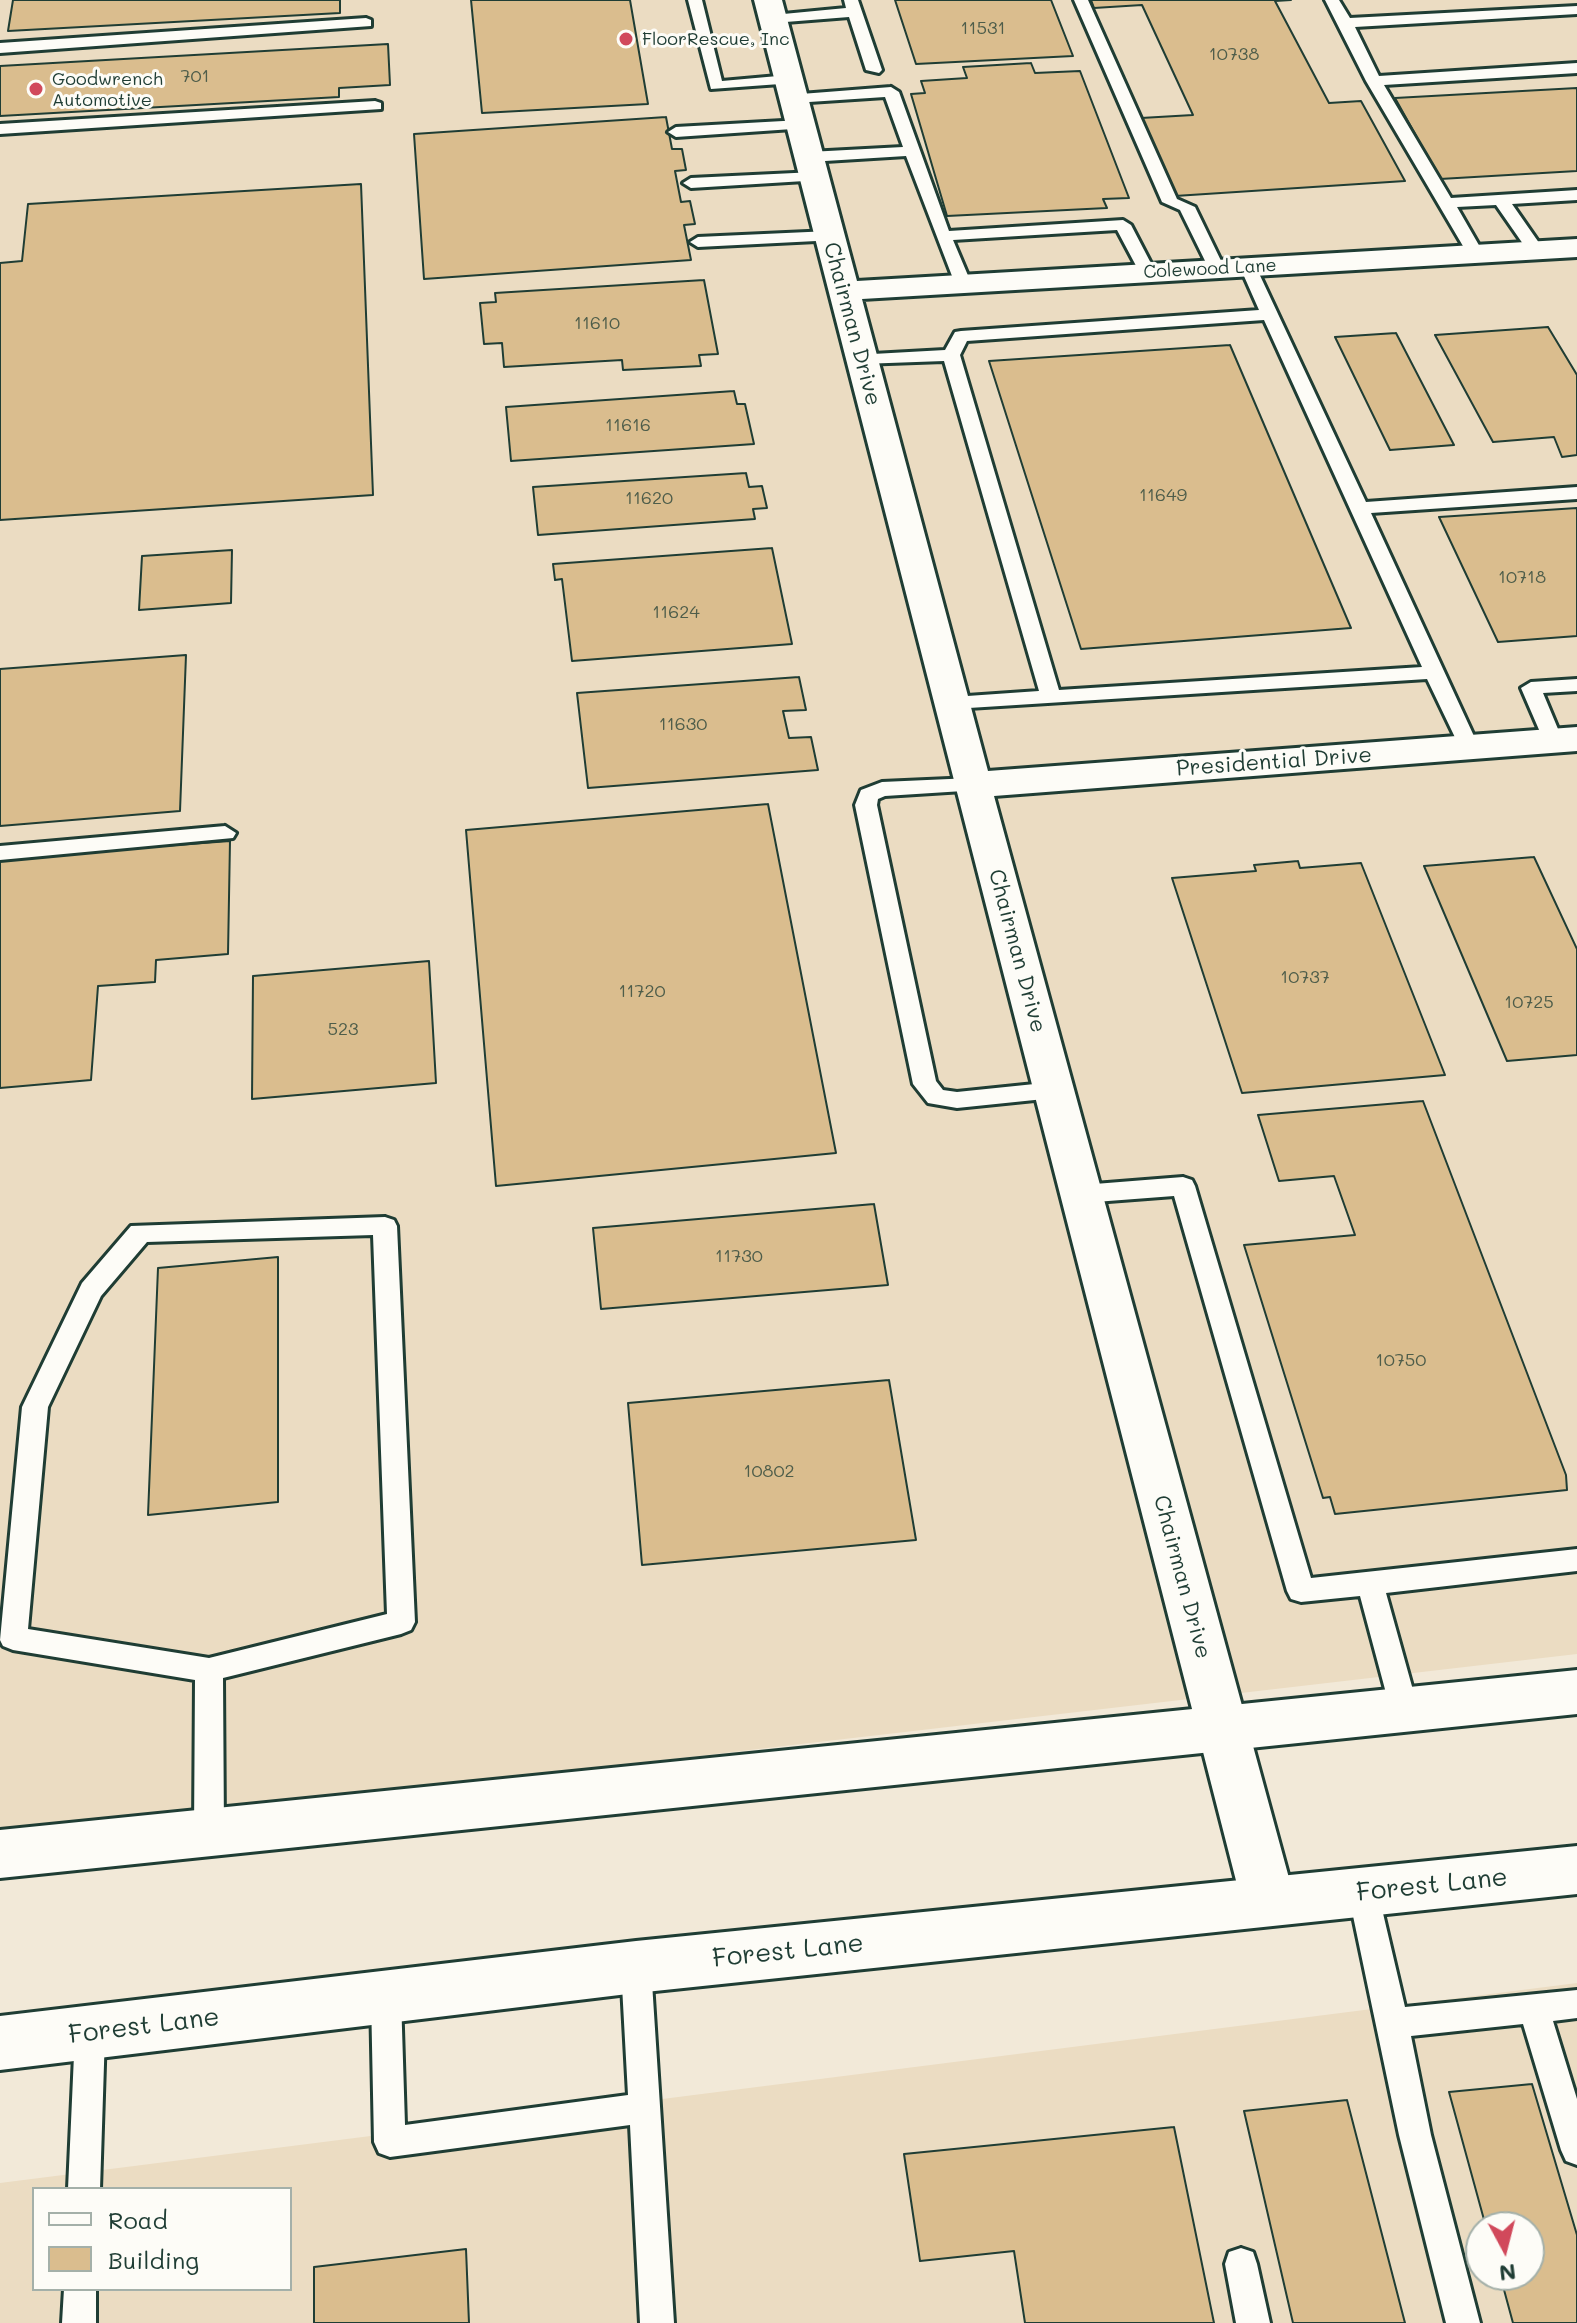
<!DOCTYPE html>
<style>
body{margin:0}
#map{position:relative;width:1577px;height:2323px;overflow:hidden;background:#f2e9d8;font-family:Mali,sans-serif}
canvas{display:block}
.legend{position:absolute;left:32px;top:2187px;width:260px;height:104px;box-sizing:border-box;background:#fdfcf7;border:2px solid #a4b0a9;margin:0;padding:10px 14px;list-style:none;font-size:24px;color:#1f3d34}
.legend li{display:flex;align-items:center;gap:16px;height:40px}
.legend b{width:40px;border:2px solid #a4b0a9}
.north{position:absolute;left:1465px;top:2211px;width:80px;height:80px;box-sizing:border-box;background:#fdfcf7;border:2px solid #a4b0a9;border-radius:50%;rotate:173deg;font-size:22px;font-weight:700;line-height:32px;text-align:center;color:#1f3d34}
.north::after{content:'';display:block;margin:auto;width:28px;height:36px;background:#d1495b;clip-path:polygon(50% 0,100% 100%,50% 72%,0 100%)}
</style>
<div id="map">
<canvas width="1577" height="2323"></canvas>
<ul class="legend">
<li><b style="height:10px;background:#fdfcf7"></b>Road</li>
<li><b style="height:22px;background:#dabd8e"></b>Building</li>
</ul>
<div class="north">N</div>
</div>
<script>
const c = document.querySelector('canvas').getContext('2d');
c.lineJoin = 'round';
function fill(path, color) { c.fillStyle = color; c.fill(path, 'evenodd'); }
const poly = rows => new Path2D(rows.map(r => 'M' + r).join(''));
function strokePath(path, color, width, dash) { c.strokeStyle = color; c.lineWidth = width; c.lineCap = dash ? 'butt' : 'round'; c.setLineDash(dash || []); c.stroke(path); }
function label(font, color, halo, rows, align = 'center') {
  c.font = font + ' Mali,sans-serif'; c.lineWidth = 6; c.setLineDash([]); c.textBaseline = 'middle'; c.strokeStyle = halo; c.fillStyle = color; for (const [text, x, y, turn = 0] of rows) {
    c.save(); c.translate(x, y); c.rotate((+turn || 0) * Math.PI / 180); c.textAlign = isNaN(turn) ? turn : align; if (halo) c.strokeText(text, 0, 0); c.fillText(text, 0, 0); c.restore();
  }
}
fill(poly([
 [0,0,1577,0,1577,1654,0,1837],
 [1577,1983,1577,2323,0,2323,0,2183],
 [34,2189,290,2189,290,2289,34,2289],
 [1481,2227,1529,2227,1529,2275,1481,2275]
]), '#ebdcc2');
const building = poly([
 [13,0,340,0,340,13,8,31,13,0],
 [471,0,630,0,648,104,482,113,471,0],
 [895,0,1051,0,1073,56,916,64,895,0],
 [1091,0,1291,0,1275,1,1329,103,1361,101,1405,181,1175,196,1141,118,1193,115,1142,5,1094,8,1091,0],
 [388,44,390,85,339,88,339,97,0,116,0,66,388,44],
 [1031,63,1035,73,1080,71,1129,198,1103,199,1107,208,947,216,911,94,925,93,921,81,967,78,963,67,1031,63],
 [1577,88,1577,171,1440,179,1395,98,1577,88],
 [666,117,672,149,682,149,686,170,675,171,681,202,690,201,695,224,684,225,691,260,424,279,414,134,666,117],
 [361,184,373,495,0,520,0,263,22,261,28,204,361,184],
 [704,280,718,354,699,355,701,366,623,370,622,360,504,367,502,343,484,344,480,303,496,302,495,293,704,280],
 [1548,327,1577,375,1577,455,1562,457,1554,437,1493,442,1435,335,1548,327],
 [1396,333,1454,445,1390,450,1335,337,1396,333],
 [1230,345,1351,628,1081,649,989,361,1230,345],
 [734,391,737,404,745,404,754,444,511,461,506,407,734,391],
 [746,473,749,487,762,486,767,508,753,509,755,519,538,535,533,487,746,473],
 [1577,508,1577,636,1498,642,1439,517,1577,508],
 [772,548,792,644,572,661,562,579,555,580,553,564,772,548],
 [232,550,231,603,139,610,142,556,232,550],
 [186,655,180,811,0,826,0,669,186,655],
 [799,677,806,710,783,711,789,738,811,737,818,770,588,788,577,693,799,677],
 [768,804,836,1153,496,1186,466,830,768,804],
 [230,841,228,954,156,960,155,982,98,986,91,1080,0,1088,0,858,230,841],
 [1534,857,1577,949,1577,1055,1507,1061,1424,866,1534,857],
 [1298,861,1300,868,1361,863,1445,1075,1242,1093,1172,878,1256,871,1254,865,1298,861],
 [429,961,436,1083,252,1099,253,976,429,961],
 [1423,1101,1566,1475,1567,1490,1335,1514,1330,1497,1323,1498,1244,1245,1355,1235,1334,1176,1279,1181,1258,1115,1423,1101],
 [874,1204,888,1285,601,1309,593,1228,874,1204],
 [278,1257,278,1502,148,1515,158,1268,278,1257],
 [889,1380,916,1540,642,1565,628,1403,889,1380],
 [1532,2084,1577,2235,1577,2323,1513,2323,1500,2275,1529,2275,1529,2227,1486,2227,1449,2092,1532,2084],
 [1347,2100,1405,2323,1293,2323,1244,2111,1347,2100],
 [1174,2127,1214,2323,1025,2323,1014,2251,920,2261,904,2154,1174,2127],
 [466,2249,469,2323,314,2323,314,2267,466,2249]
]);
fill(building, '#dabd8e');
strokePath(building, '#1f3d34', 2);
const lane = poly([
 [688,0,702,0,722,81,789,75,797,80,794,83,711,89,688,0],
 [844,0,858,0,882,70,879,73,866,70,849,17,773,23,766,19,773,15,846,8,844,0],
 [1074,0,1088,0,1177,199,1195,207,1225,269,1223,273,1211,273,1180,210,1162,202,1074,0],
 [1325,0,1339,0,1350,18,1577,6,1577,14,1355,27,1379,76,1577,63,1577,73,1384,85,1451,198,1577,190,1577,200,1512,204,1544,250,1542,254,1530,254,1496,205,1457,207,1484,254,1476,259,1470,258,1366,81,1325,0],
 [366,18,371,20,371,26,0,53,0,43,366,18],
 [891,87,899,92,949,231,1123,220,1131,225,1156,273,1154,277,1142,277,1117,230,953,240,972,285,969,289,957,289,906,156,809,162,801,157,809,152,903,147,885,97,794,103,788,101,788,95,891,87],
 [375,101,381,103,381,109,0,134,0,124,375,101],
 [801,120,807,122,807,128,676,137,668,132,676,127,801,120],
 [815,172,823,177,821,180,691,188,683,183,691,178,815,172],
 [830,231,836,232,836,240,698,247,690,242,698,237,830,231],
 [1248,262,1256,267,1366,502,1577,487,1577,499,1371,513,1479,747,1476,752,1462,752,1427,679,953,709,943,703,953,697,1039,691,944,361,861,364,855,363,855,355,945,350,955,332,961,331,1259,310,1240,267,1248,262],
 [1264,320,1422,667,1059,690,960,355,967,341,1264,320],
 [1577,679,1577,691,1543,693,1563,741,1560,746,1546,746,1521,688,1531,682,1577,679],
 [972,778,983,785,979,790,885,796,878,799,877,805,936,1081,943,1090,957,1092,1054,1082,1062,1084,1066,1090,1062,1096,1054,1098,957,1108,928,1103,913,1084,855,805,861,790,882,782,972,778],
 [225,826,236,833,233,838,0,860,0,846,225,826],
 [1183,1177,1192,1180,1195,1186,1311,1578,1577,1549,1577,1571,1386,1593,1418,1708,1414,1717,1404,1720,1394,1717,1390,1708,1360,1596,1301,1602,1291,1599,1287,1591,1174,1196,1082,1203,1073,1200,1070,1194,1073,1188,1082,1185,1183,1177],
 [385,1217,394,1220,397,1226,415,1622,411,1630,401,1634,223,1678,224,1833,219,1842,209,1846,199,1842,194,1833,195,1680,13,1650,3,1646,0,1640,22,1407,82,1283,131,1226,385,1217],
 [373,1235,387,1614,209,1658,28,1629,48,1407,101,1296,147,1242,373,1235],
 [1363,1879,1374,1882,1378,1892,1405,2007,1577,1990,1577,2018,1553,2021,1577,2099,1577,2165,1566,2161,1561,2150,1523,2024,1411,2036,1431,2135,1480,2323,1446,2323,1399,2135,1348,1892,1352,1882,1363,1879],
 [636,1953,647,1957,651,1967,674,2323,640,2323,630,2125,390,2157,379,2153,374,2142,371,1997,375,1987,386,1983,397,1987,401,1997,405,2125,628,2095,621,1967,625,1957,636,1953],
 [90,2018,101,2023,105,2033,100,2189,68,2189,75,2033,79,2023,90,2018],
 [1241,2248,1253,2252,1257,2264,1270,2323,1236,2323,1225,2264,1229,2252,1241,2248],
 [64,2289,96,2289,96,2323,62,2323,64,2289]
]);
const street = poly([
 [754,0,782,0,857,281,1577,239,1577,257,862,299,988,771,1577,727,1577,751,994,796,1295,1900,1287,1918,1268,1925,1249,1918,1241,1900,754,0]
]);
const secondary = poly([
 [1577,1670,1577,1714,0,1878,0,1830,1577,1670],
 [1577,1846,1577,1894,636,1993,0,2070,0,2016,636,1941,1577,1846]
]);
strokePath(lane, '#1f3d34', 6);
strokePath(street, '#1f3d34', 6);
strokePath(secondary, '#1f3d34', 6);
fill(lane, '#fdfcf7');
fill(street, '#fdfcf7');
fill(secondary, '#fdfcf7');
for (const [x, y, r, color] of [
 [626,39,8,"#d1495b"],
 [36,89,8,"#d1495b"]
]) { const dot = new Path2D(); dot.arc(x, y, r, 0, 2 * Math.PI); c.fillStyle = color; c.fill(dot); strokePath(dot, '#fdfcf7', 3); }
label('18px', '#4e5d4a', null, [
 ["11531",983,28],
 ["10738",1234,54],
 ["701",195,76],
 ["11610",597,323],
 ["11616",628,425],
 ["11649",1163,495],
 ["11620",649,498],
 ["10718",1522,577],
 ["11624",676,612],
 ["11630",683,724],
 ["10737",1305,977],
 ["11720",642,991],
 ["10725",1529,1002],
 ["523",343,1029],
 ["11730",739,1256],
 ["10750",1401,1360],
 ["10802",769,1471]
]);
label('18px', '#1f3d34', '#fdfcf7', [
 ["FloorRescue, Inc",642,39],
 ["Goodwrench",52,79],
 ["Automotive",52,100]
], 'left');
label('18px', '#1f3d34', '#fdfcf7', [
 ["Colewood Lane",1210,269,-3]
]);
label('22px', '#1f3d34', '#fdfcf7', [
 ["Chairman Drive",852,324,75],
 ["Presidential Drive",1274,762,-4],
 ["Chairman Drive",1017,951,75],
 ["Chairman Drive",1182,1577,75]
]);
label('26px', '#1f3d34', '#fdfcf7', [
 ["Forest Lane",1432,1885,-6],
 ["Forest Lane",788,1951,-6],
 ["Forest Lane",144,2026,-7]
]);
</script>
